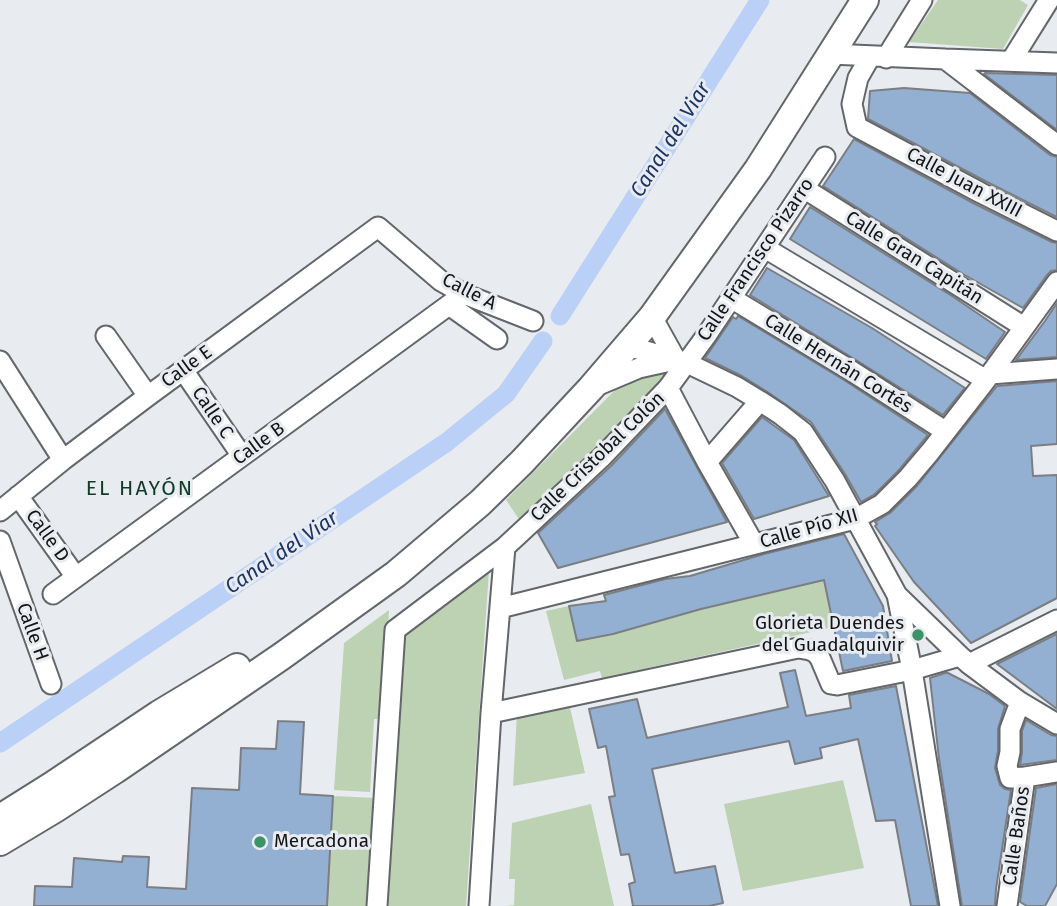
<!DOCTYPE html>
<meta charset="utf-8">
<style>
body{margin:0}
canvas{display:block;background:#e8ebf0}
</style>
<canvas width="1057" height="906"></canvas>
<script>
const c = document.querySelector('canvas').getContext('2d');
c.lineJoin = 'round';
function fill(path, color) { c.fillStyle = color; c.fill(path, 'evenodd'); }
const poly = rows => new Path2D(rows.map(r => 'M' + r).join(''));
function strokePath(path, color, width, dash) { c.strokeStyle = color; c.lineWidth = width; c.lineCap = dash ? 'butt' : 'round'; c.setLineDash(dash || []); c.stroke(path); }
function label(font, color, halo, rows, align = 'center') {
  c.font = font + ' "Fira Sans",sans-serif'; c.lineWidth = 6; c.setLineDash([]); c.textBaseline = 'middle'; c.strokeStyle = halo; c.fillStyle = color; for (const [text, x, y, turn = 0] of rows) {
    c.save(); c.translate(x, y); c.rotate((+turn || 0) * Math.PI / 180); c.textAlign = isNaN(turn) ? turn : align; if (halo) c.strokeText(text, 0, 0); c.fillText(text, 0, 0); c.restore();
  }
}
fill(poly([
 [938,0,1020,0,1028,5,1003,49,909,42],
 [658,369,672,375,521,522,506,500,627,378],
 [489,570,466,906,386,906,404,636],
 [824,580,834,627,602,678,600,671,564,680,546,611,569,606,577,641,614,634,701,609],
 [389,610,383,719,374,719,370,792,334,790,344,643],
 [569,703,585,773,513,786,517,714],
 [843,780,864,868,743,891,724,804],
 [333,796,376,798,368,906,327,906],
 [591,804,614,906,506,906,514,905,515,879,509,879,512,823]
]), '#bcd2b3');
strokePath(poly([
 [560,316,760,0],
 [0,743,447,442,506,394,543,341]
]), '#bad0f7', 19);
const building = poly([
 [985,73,1057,75,1057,130,984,74,985,73],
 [904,88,970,93,1050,155,1057,157,1057,217,987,182,868,119,870,91,904,88],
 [854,139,975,204,1052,242,1057,243,1057,270,1051,271,1047,275,1023,308,963,274,823,186,854,139],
 [810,207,952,296,1005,332,986,359,790,239,810,207],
 [767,268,872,328,965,388,943,415,856,360,750,295,767,268],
 [1057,303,1057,357,1016,360,1045,321,1057,303],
 [738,316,844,380,928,435,899,470,875,494,861,502,845,474,811,422,766,391,742,376,705,358,733,317,736,319,738,316],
 [1057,381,1057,444,1031,446,1033,476,1057,475,1057,598,971,643,914,582,875,526,877,524,875,522,890,513,917,486,997,386,1057,381],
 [665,409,727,522,558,568,538,533,611,466,665,409],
 [762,417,794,440,829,496,754,519,722,463,762,417],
 [844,534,883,606,892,661,843,671,824,580,701,609,613,634,577,641,569,606,606,601,604,595,665,579,690,576,764,554,844,534],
 [1057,634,1057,709,997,664,1057,634],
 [795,670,806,716,851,708,849,695,896,686,938,906,911,906,895,820,876,821,858,739,820,748,822,758,795,764,789,741,652,769,675,873,715,866,723,903,709,906,633,906,629,884,635,882,629,854,621,855,609,797,615,796,606,746,598,748,589,709,637,699,647,738,788,707,780,673,795,670],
 [945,673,948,673,989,694,1005,706,998,729,998,751,995,768,1000,785,1005,789,1011,790,996,889,995,906,962,906,939,759,930,678,945,673],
 [1026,720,1051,735,1057,736,1057,760,1020,765,1022,752,1022,731,1026,720],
 [278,721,304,722,300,794,333,796,327,906,34,906,35,886,72,887,74,858,122,862,123,856,149,857,147,887,186,889,192,788,239,790,241,748,276,749,278,721],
 [1057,784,1057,884,1045,906,1027,906,1020,902,1036,788,1057,784]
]);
fill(building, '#93afd2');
strokePath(building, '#7b7e82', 2);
const street = poly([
 [830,54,945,59,1057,145],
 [870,57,858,78,852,104,857,127,981,193,1057,231],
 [886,58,922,0],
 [945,59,1057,63],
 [1011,61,1049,0],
 [805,189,1024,327],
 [765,248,986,380],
 [731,298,850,370,945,431],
 [449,305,497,339],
 [652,317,676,360],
 [106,336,148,396],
 [628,346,687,363,737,387,760,401,780,414,803,432,835,481,897,595,912,670,950,906],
 [0,361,63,460],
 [183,370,242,456],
 [990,374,1057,369],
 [594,387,639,368,675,360],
 [668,388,707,462,754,544],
 [707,462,760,401],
 [18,496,76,577],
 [0,511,63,460,148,396,378,227,441,281,464,294,533,321],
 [0,541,51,684],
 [53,594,464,294],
 [500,608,855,519,882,504,908,478,930,452,986,380,1057,282],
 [960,656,969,664,1020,702,1057,724],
 [969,664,1057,620],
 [491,713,798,648,810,650,816,653,820,658,831,684,837,685,912,670,960,656,897,595],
 [1025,777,1057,772],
 [377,906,395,630,505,547,602,457,668,388,706,336,825,157],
 [479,906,491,713,505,547],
 [1007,906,1025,777,1010,778,1007,766,1010,752,1010,729,1020,702]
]);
const secondary = poly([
 [0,818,51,786,159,714,237,667],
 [0,842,55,809,115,770,282,656,396,574,480,503,522,462,591,388,652,317,758,169,865,0]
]);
strokePath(street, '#63666a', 23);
strokePath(secondary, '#63666a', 30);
strokePath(street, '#fff', 19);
strokePath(secondary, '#fff', 26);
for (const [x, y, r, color] of [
 [918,635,7,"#3c9368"],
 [260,842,7,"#3c9368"]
]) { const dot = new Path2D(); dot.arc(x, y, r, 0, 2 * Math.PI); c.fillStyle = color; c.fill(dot); strokePath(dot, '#e8ebf0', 2.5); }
label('19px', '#131415', '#e8ebf0', [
 ["Calle Juan XXIII",964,183,28],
 ["Calle Gran Capitán",914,258,32],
 ["Calle Francisco Pizarro",756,260,-56],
 ["Calle A",469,292,27],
 ["Calle Hernán Cortés",838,364,32],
 ["Calle E",187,367,-36],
 ["Calle C",212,413,56],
 ["Calle B",259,444,-36],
 ["Calle Cristobal Colón",598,457,-44],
 ["Calle Pío XII",809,529,-16],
 ["Calle D",47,536,54],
 ["Calle H",32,632,70],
 ["Calle Baños",1017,836,-82]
]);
label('19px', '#131415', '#e8ebf0', [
 ["Glorieta Duendes",904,624],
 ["del Guadalquivir",904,646],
 ["Mercadona",274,842,"left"]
], 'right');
label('italic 21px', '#1d3565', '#e8ebf0', [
 ["Canal del Viar",671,140,-58],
 ["Canal del Viar",282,553,-34]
]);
c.letterSpacing = '2px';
label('21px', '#103b26', '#e8ebf0', [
 ["EL HAYÓN",140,489]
]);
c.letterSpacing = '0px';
</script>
